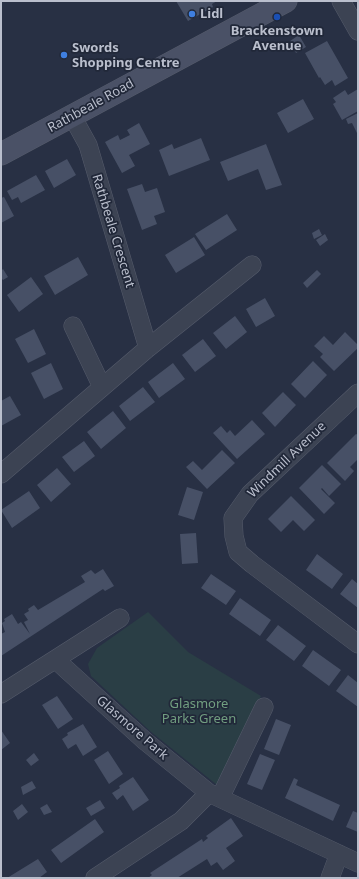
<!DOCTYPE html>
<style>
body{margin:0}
#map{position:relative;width:359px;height:879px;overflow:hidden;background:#283044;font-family:"Noto Sans",sans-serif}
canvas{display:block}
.frame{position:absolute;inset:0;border:2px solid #babfcd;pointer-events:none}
</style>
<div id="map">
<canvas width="359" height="879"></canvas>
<div class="frame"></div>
</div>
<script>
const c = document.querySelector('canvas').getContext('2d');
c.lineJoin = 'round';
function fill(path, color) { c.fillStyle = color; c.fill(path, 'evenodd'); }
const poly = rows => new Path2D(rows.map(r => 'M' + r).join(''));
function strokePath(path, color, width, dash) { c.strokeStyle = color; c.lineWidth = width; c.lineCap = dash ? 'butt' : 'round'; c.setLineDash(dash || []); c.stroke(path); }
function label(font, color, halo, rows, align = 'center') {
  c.font = font + ' "Noto Sans",sans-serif'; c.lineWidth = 3.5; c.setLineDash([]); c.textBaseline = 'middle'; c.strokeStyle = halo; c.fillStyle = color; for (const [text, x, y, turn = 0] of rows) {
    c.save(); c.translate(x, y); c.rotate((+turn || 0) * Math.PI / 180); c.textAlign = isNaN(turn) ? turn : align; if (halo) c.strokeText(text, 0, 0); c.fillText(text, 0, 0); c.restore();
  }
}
fill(poly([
 [148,612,188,652,261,696,217,785,150,731,91,676,88,664,97,648]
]), '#2a3e45');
fill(poly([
 [176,1,217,1,212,4,213,7,188,21],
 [299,35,306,47,296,53,290,41],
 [327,41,348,78,335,86,332,80,325,85,320,77,319,78,305,53],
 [358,89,358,111,342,120,333,104,336,102,333,98,345,90,348,95],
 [303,99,314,119,288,133,277,113],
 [358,113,358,135,352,123,348,124,346,119],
 [139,123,150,144,129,155,135,166,122,173,105,142,118,135,120,140,130,135,127,130],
 [201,138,210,160,169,176,159,150,172,144,174,149],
 [266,144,282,185,266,190,258,169,228,181,220,162],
 [67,159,76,175,54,188,45,171],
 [36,175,45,190,21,203,18,197,12,200,7,191],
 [142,184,145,192,157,188,165,212,154,216,157,224,142,230,127,189],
 [4,197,14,216,1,223,1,198],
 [227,214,237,230,206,250,195,234],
 [319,229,322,235,314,239,312,233],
 [325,234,328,240,320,246,316,240],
 [194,237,205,255,176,273,165,255],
 [78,257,88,275,55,295,44,276],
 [3,269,8,277,3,280,1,278,1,271],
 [317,270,321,274,307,288,303,283],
 [31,277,43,294,19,312,7,295],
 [265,298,275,316,256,327,246,309],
 [235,316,247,332,226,349,213,333],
 [34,329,46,354,28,363,15,339],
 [345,332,358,345,358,348,334,371,320,357,323,354,314,346,324,336,333,345],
 [203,339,216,356,195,372,182,355],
 [313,361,327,375,305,398,291,384],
 [51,363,63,389,44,399,31,373],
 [173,363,185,379,159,398,148,382],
 [143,387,155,402,130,421,119,406],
 [283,392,296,405,275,427,262,413],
 [10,396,21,415,1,426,1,401],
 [113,411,126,428,101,449,87,432],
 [252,420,265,434,237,459,213,433,221,426,227,433,230,430,235,436],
 [356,434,358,435,358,459,350,467,354,471,345,481,327,463],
 [84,441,95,456,74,472,62,457],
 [222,450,235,463,207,489,186,467,193,461,202,470],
 [322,465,341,484,329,496,322,488,321,489,335,503,324,514,299,488],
 [57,468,71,484,51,502,37,485],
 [187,487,203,492,194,520,178,515],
 [29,491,40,508,12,528,1,510],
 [291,496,315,520,304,531,293,520,281,532,268,519],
 [196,533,198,563,182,564,180,534],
 [317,554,343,574,332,589,306,570],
 [103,569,114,586,105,591,103,589,1,656,1,634,5,632,2,623,5,621,4,619,12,614,18,624,21,622,30,634,24,622,28,620,24,614,29,611,28,609,34,605,38,610,85,582,81,576,91,570,95,574],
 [211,574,236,591,226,605,201,588],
 [352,579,358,584,358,608,340,594],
 [240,598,271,620,260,636,229,614],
 [278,625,306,646,294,661,266,640],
 [313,650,341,670,329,686,302,666],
 [348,675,358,683,358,707,336,691],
 [57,696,73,719,58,729,42,705],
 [276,719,291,725,279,755,264,749],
 [83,724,97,747,83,756,76,744,68,749,62,739,68,735,67,733],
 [1,730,10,743,1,750],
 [108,751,123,774,109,784,94,760],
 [34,753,39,760,31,766,26,760],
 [260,754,275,760,262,790,247,784],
 [133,777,149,800,133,811,123,795,117,800,112,793,120,788,119,786],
 [294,778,298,780,296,785,340,805,333,821,285,798],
 [32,781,36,788,23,795,21,787],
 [100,800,105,808,91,816,86,808],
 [22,804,28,812,18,820,13,811],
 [47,804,52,812,44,815,40,808],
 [353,811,358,813,358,832,346,827],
 [231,818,243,836,226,848,235,861,223,870,217,862,211,866,207,859,177,878,148,878,152,875,150,873,202,839,203,842,208,838,206,836],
 [95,819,104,832,61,863,51,850],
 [38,859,47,872,39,878,7,878]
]), '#475066');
const minor = poly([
 [341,1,358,31],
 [72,116,88,145,148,348],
 [73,326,102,387],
 [358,393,250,494,233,518,234,536,238,552,252,564,358,644],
 [1,474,148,348,252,265],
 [56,660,145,741,209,793,358,863],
 [1,694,120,618],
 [220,798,264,707],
 [95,878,181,821,209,793],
 [330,878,339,854]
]);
const secondary = poly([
 [1,154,286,1]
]);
strokePath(minor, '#555b6b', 19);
strokePath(secondary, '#555b6b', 23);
strokePath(minor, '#3c4353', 18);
strokePath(secondary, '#4a5166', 22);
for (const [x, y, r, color] of [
 [192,14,4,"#3f7fe0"],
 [277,17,4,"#1a4fb4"],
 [64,55,4,"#3f7fe0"]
]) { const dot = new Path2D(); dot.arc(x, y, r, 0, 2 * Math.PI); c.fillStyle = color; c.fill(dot); strokePath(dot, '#212839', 1.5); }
label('bold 13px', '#babfcd', '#212839', [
 ["Lidl",200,14],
 ["Brackenstown",277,31,"center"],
 ["Avenue",277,46,"center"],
 ["Swords",72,48],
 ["Shopping Centre",72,63]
], 'left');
label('13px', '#babfcd', '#212839', [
 ["Rathbeale Road",91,106,-29],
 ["Rathbeale Crescent",113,231,73],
 ["Windmill Avenue",287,460,-44],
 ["Glasmore Park",132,728,41]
]);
label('13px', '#719e80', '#212839', [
 ["Glasmore",199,704],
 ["Parks Green",199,719]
]);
</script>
